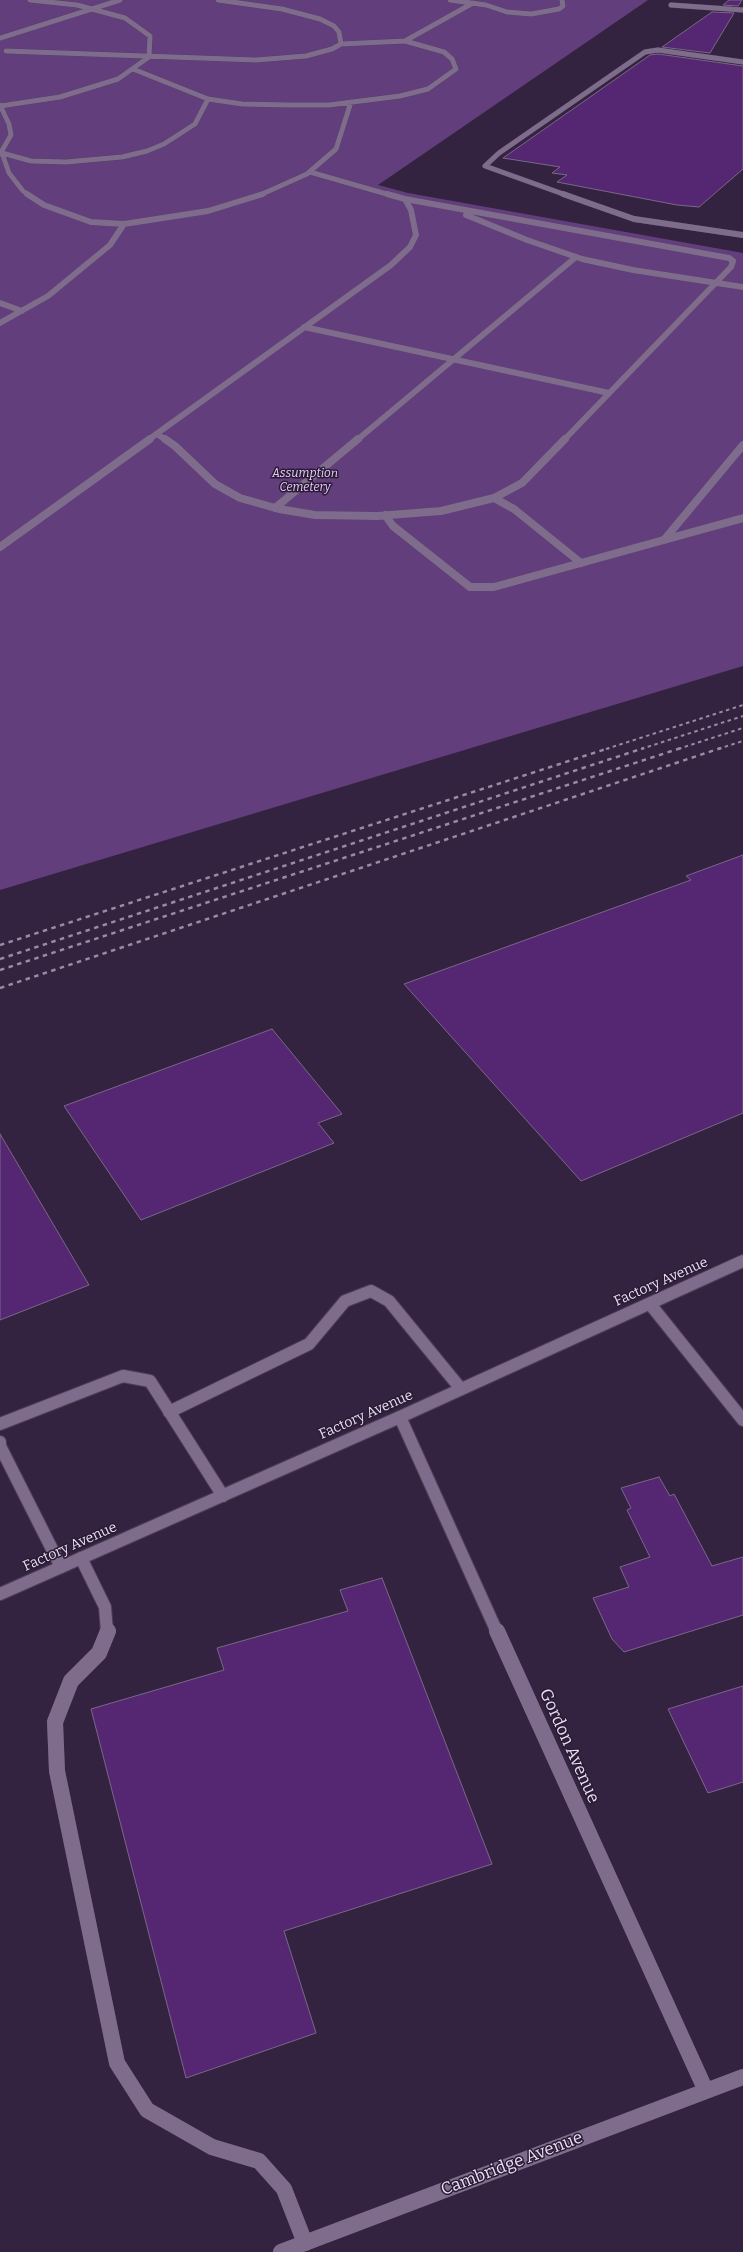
<!DOCTYPE html>
<style>
body{margin:0}
canvas{display:block;background:#342340}
</style>
<canvas width="743" height="2252"></canvas>
<script>
const c = document.querySelector('canvas').getContext('2d');
c.lineJoin = 'round';
function fill(path, color) { c.fillStyle = color; c.fill(path, 'evenodd'); }
const poly = rows => new Path2D(rows.map(r => 'M' + r).join(''));
function strokePath(path, color, width, dash) { c.strokeStyle = color; c.lineWidth = width; c.lineCap = dash ? 'butt' : 'round'; c.setLineDash(dash || []); c.stroke(path); }
function label(font, color, halo, rows, align = 'center') {
  c.font = font + ' Bitter,serif'; c.lineWidth = 3; c.setLineDash([]); c.textBaseline = 'middle'; c.strokeStyle = halo; c.fillStyle = color; for (const [text, x, y, turn = 0] of rows) {
    c.save(); c.translate(x, y); c.rotate((+turn || 0) * Math.PI / 180); c.textAlign = isNaN(turn) ? turn : align; if (halo) c.strokeText(text, 0, 0); c.fillText(text, 0, 0); c.restore();
  }
}
fill(poly([
 [0,0,648,0,378,185,408,193,743,253,743,666,0,890]
]), '#633e7c');
const building = poly([
 [729,0,742,0,738,6,723,5,729,0],
 [712,12,734,13,710,53,662,47,712,12],
 [658,54,743,66,743,169,699,207,677,205,557,182,567,175,552,173,560,167,503,158,650,55,658,54],
 [743,855,743,1113,581,1181,404,984,691,880,686,876,743,855],
 [272,1029,342,1114,318,1123,334,1143,141,1220,64,1106,272,1029],
 [0,1134,89,1285,0,1320,0,1134],
 [659,1477,670,1496,674,1494,712,1566,743,1557,743,1615,624,1652,612,1639,593,1598,629,1587,620,1567,650,1557,627,1510,631,1508,621,1488,659,1477],
 [382,1578,492,1864,284,1931,316,2033,186,2078,91,1709,224,1670,217,1648,348,1611,340,1590,382,1578],
 [743,1686,743,1782,708,1793,668,1709,743,1686]
]);
fill(building, '#552671');
strokePath(building, '#796787', 1);
const serviceFar4 = poly([
 [450,0,486,5,507,12,531,14,559,9,563,6,562,0],
 [671,5,743,10],
 [0,38,120,0],
 [341,44,405,41,473,3],
 [6,51,256,60,306,56,332,49,341,44,339,32,334,26,320,19,282,9,218,0],
 [133,69,208,99,242,104,288,105,329,105,400,96,428,89,456,69,452,59,444,52,405,41],
 [0,105,9,124,11,135,0,154],
 [0,106,60,97,118,79,149,57,150,36,125,18,77,5,30,0],
 [2,153,9,173,23,191,29,195],
 [2,153,31,161,66,162,122,157,147,151,164,144,195,124,208,99],
 [310,172,390,195],
 [260,195,307,174,336,149,351,102],
 [566,195,485,166,499,153,645,52,658,50,743,62]
]);
const serviceFar3 = poly([
 [27,194,44,205,91,222,124,224,208,211,263,194],
 [563,194,634,219,743,235],
 [405,199,729,258,733,261,731,267,564,440],
 [466,215,527,240,582,259,633,270,743,287],
 [0,303,22,311],
 [0,323,48,296,110,245,124,224],
 [304,327,609,393],
 [157,434,166,440],
 [148,440,391,265,410,247,416,235,411,210,405,199,387,194],
 [357,440,576,257]
]);
const serviceFar2 = poly([
 [165,439,175,446,215,484,240,498,279,509,315,515,377,516,441,511,494,498,522,483,565,439],
 [494,498,514,509,581,563],
 [275,508,358,439],
 [385,515,393,526,470,587,494,587,743,518],
 [664,540,743,445],
 [0,547,150,439]
]);
const serviceFar1 = poly([
 [650,1304,743,1420],
 [169,1412,309,1344,345,1301,371,1291,389,1301,461,1389],
 [0,1424,123,1376,150,1381,223,1496],
 [0,1442,0,1446,61,1567],
 [81,1558,105,1607,107,1632]
]);
const service = poly([
 [108,1631,99,1653,71,1681,55,1722,57,1771,117,2063,147,2110,212,2147,259,2161,284,2189,305,2243]
]);
const minorFar1 = poly([
 [400,1417,497,1632]
]);
const minor = poly([
 [497,1631,706,2091],
 [281,2252,743,2077]
]);
const tertiary = poly([
 [0,1594,400,1417,743,1261]
]);
strokePath(serviceFar4, '#4c3f57', 5.5);
strokePath(serviceFar3, '#4c3f57', 6);
strokePath(serviceFar2, '#4c3f57', 8);
strokePath(serviceFar1, '#4c3f57', 14);
strokePath(service, '#4c3f57', 16);
strokePath(minorFar1, '#4c3f57', 14);
strokePath(minor, '#4c3f57', 16);
strokePath(tertiary, '#4c3f57', 14);
strokePath(serviceFar4, '#7f6c8d', 5);
strokePath(serviceFar3, '#7f6c8d', 6);
strokePath(serviceFar2, '#7f6c8d', 8);
strokePath(serviceFar1, '#7f6c8d', 12);
strokePath(service, '#7f6c8d', 16);
strokePath(minorFar1, '#7f6c8d', 12);
strokePath(minor, '#7f6c8d', 16);
strokePath(tertiary, '#7f6c8d', 12);
strokePath(poly([
 [606,749,743,705],
 [641,749,743,716],
 [678,749,743,728],
 [718,749,743,741]
]), '#988ba2', 2, [3.5, 3.5]);
strokePath(poly([
 [0,945,609,748],
 [0,959,644,748],
 [0,970,681,748],
 [0,988,721,748]
]), '#988ba2', 2.5, [4.5, 4.5]);
label('italic 12px', '#e6cef9', '#2a1a35', [
 ["Assumption",305,474],
 ["Cemetery",305,488]
]);
label('14px', '#e9dff1', '#2a1a35', [
 ["Factory Avenue",661,1282,-24],
 ["Factory Avenue",366,1415,-24],
 ["Factory Avenue",70,1547,-24]
]);
label('17px', '#e9dff1', '#2a1a35', [
 ["Gordon Avenue",569,1746,66],
 ["Cambridge Avenue",512,2164,-21]
]);
</script>
